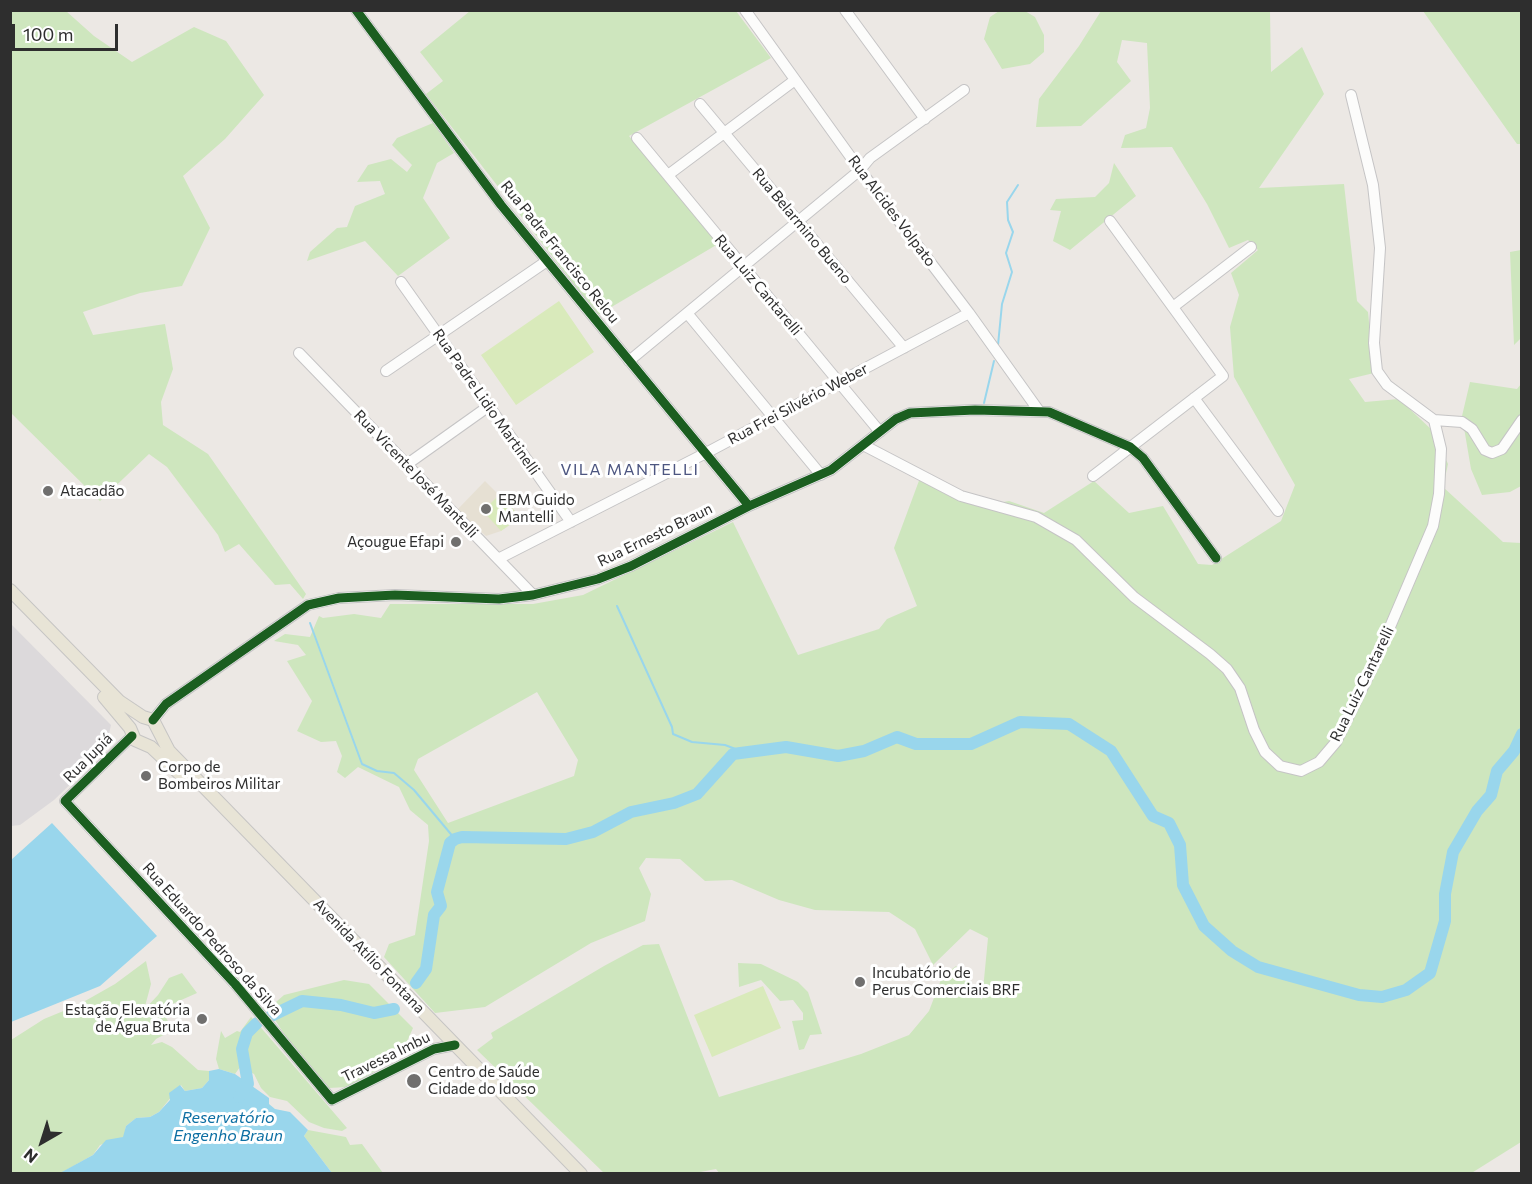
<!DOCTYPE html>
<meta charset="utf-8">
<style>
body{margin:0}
#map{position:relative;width:1532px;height:1184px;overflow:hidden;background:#ece8e4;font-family:Commissioner,sans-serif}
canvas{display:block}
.frame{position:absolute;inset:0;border:12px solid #2e2e2e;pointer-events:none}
.north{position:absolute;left:12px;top:1112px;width:60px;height:60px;-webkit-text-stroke:4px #fff;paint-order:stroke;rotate:219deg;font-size:16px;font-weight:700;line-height:24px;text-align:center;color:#2e2e2e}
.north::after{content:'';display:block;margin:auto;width:21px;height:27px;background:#2e2e2e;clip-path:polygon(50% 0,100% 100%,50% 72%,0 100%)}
.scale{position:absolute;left:12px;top:24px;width:106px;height:27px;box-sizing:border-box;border:3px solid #2e2e2e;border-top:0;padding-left:8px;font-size:18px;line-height:21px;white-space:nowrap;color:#2e2e2e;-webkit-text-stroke:4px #fff;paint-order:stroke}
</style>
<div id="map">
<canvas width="1532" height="1184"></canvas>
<div class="frame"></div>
<div class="north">N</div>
<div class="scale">100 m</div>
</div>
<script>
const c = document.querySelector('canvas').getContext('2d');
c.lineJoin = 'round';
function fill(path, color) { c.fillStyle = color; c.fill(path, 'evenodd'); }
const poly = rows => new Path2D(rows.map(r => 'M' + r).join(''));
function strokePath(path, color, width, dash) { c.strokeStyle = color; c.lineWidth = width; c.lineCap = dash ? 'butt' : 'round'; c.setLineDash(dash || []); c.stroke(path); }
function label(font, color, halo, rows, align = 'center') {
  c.font = font + ' Commissioner,sans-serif'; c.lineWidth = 6; c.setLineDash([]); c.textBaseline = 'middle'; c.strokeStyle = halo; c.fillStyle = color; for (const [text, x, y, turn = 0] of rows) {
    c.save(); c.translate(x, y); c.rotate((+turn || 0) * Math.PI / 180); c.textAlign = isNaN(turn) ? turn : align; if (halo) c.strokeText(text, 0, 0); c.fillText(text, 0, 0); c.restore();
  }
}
fill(poly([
 [10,623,111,725,105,751,54,800,20,825,11,826]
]), '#dcd9db');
fill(poly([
 [485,481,521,517,501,531,486,536,457,510]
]), '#e6e0d3');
fill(poly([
 [10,11,66,11,94,36,132,62,194,27,226,41,264,95,225,139,183,176,210,228,182,286,140,293,83,312,93,335,165,324,173,369,161,402,163,425,208,454,306,594,303,599,290,584,275,585,239,544,225,552,218,535,167,467,149,454,100,501,11,413],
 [470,11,736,11,771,58,629,136,718,244,598,315,426,94,443,81,420,52],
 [999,11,1025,11,1035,17,1044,35,1044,52,1030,64,1002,69,984,39,990,17],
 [1101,11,1270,11,1271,72,1302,47,1324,94,1259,188,1344,184,1357,301,1368,312,1374,373,1349,379,1365,402,1399,399,1433,431,1448,464,1443,487,1503,542,1521,543,1521,1142,1470,1174,720,1174,716,1169,690,1174,604,1173,477,1050,493,1038,491,1033,604,966,643,945,659,944,719,1097,861,1054,909,1035,929,1011,942,977,956,966,982,1000,988,938,970,929,933,965,915,929,889,912,815,910,779,900,732,880,705,881,680,859,646,858,639,868,651,894,645,921,591,943,485,1007,435,1013,384,957,389,944,415,935,429,841,428,825,410,810,399,787,358,767,345,778,337,772,342,756,336,741,321,742,297,731,312,701,287,661,306,655,298,645,274,641,285,634,310,637,319,616,323,618,354,614,381,618,390,604,533,604,583,595,733,522,798,655,879,629,887,619,917,606,894,548,920,478,992,504,1009,501,1044,513,1094,481,1129,513,1163,506,1198,564,1212,565,1281,521,1295,485,1234,377,1230,327,1239,295,1231,273,1258,250,1248,240,1229,248,1207,204,1172,147,1121,148,1125,135,1146,128,1150,108,1147,43,1122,40,1117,62,1131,81,1081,126,1036,127,1039,99,1079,46],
 [537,692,578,760,574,776,448,823,414,770,418,759],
 [1423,11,1521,11,1521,144,1517,144],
 [433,123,454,153,437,163,423,198,450,238,398,276,365,241,307,261,310,252,337,228,347,227,355,206,385,194,380,181,357,182,368,165,391,159,407,172,412,165,392,145,397,138],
 [1114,163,1136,196,1070,250,1053,241,1061,211,1050,210,1056,199,1095,197,1109,183],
 [1521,250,1521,338,1514,345,1510,252],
 [1470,382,1517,389,1521,384,1521,486,1510,492,1482,495,1471,469,1462,416],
 [146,961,151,984,144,1010,158,995,169,978,182,973,197,993,161,1009,173,1030,156,1039,151,1045,162,1042,172,1047,198,1070,209,1071,209,1080,202,1088,185,1091,181,1085,159,1112,150,1117,136,1118,126,1126,124,1137,100,1145,93,1155,61,1173,11,1174,11,1040,44,1019,78,1005,115,984],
 [738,963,761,964,798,982,808,992,822,1034,810,1035,804,1049,799,1050,792,1021,803,1020,803,1013,793,1000,780,1001,761,980,739,987],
 [344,980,369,984,413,1028,400,1057,347,1087,329,1088,290,1043,268,1009,284,995],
 [251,1017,257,1023,347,1128,342,1131,324,1128,309,1122,287,1101,270,1097,261,1088,254,1074,240,1067,235,1074,219,1069,216,1059,221,1031,225,1038,237,1031,240,1032],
 [308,1130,346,1137,350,1145,362,1144,383,1173,332,1173,304,1136]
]), '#cee6be');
fill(poly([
 [559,301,594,352,516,405,481,355],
 [499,495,521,517,501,531,483,511],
 [763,986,781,1028,712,1057,694,1015]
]), '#d9eabb');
fill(poly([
 [52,823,157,936,100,986,11,1022,11,860],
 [219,1069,235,1074,269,1098,269,1104,275,1109,290,1112,308,1130,304,1136,332,1173,60,1173,93,1155,106,1140,123,1137,126,1126,136,1118,150,1117,159,1112,170,1100,169,1093,180,1085,185,1091,202,1088,209,1080,209,1071]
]), '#99d6ec');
strokePath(poly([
 [998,345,1002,304,1012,272,1006,253,1013,232,1008,220,1007,202,1018,185],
 [984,403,994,361],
 [617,606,672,727,673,734,692,742,725,745,746,753],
 [310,623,362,764,377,771,394,773,414,790,455,839]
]), '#99d6ec', 2);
strokePath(poly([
 [416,983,426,969,434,915,441,906,437,892,450,843,455,839,462,837,566,839,593,832,631,812,674,803,697,794,733,754,786,747,838,756,864,751,897,737,916,744,971,744,1020,722,1069,724,1111,751,1153,816,1169,823,1180,845,1183,885,1204,926,1232,951,1258,967,1359,995,1382,997,1406,990,1430,973,1445,921,1445,894,1453,852,1477,811,1491,795,1497,771,1514,751,1522,734],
 [271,1016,302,1001,341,1005,374,1013,394,1009],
 [239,1097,248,1084,242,1049,247,1033,257,1023]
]), '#99d6ec', 12);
const minor = poly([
 [356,10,501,205,749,506],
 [745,10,860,170,969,313,1039,411],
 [845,10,925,119],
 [1351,95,1373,185,1380,248,1374,343,1377,371,1387,385,1434,420,1462,422,1472,429,1485,450,1492,453,1502,449,1522,420],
 [700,104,904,348],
 [637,138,880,432],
 [668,175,795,80],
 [401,282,571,522],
 [1173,307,1251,247],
 [687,313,821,475],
 [299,353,533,595],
 [629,361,860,170,870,158,964,90],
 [386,371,547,261],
 [1194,398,1278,511],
 [865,446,961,496,1036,517,1076,540,1134,597,1210,654,1227,669,1240,688,1254,730,1265,752,1280,766,1301,771,1319,762,1336,742,1375,662,1433,526,1439,494,1441,449,1434,420],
 [406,465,489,406],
 [1093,476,1223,376,1110,221],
 [498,559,706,453,969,313],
 [153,720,166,704,308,605,339,598,395,595,499,599,533,595,598,579,631,566,749,506,831,470,896,419,910,413,975,410,1049,412,1130,447,1143,458,1216,558],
 [132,736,65,801,235,984,332,1100,434,1049,455,1045]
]);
const major = poly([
 [10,590,119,701,143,717,153,720,169,751,581,1174],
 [104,697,130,728,135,740,151,747,184,778]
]);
strokePath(minor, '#c5c4c5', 12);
strokePath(major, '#c6c5c4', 14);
strokePath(minor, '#fcfcfb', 10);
strokePath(major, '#e8e4d6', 12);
strokePath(poly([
 [356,10,501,205,749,506],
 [153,720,166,704,308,605,339,598,395,595,499,599,533,595,598,579,631,566,749,506,831,470,896,419,910,413,975,410,1049,412,1130,447,1143,458,1216,558],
 [132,736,65,801,235,984,332,1100,434,1049,455,1045]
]), '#1b5e20', 9);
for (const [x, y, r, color] of [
 [48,491,6,"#706f6e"],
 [486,509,6,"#706f6e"],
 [456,542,6,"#706f6e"],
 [146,776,6,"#706f6e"],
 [860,982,6,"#706f6e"],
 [202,1019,6,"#706f6e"],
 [414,1081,8,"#706f6e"]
]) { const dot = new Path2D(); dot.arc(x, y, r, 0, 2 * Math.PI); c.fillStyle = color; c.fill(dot); strokePath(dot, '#fff', 2); }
label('15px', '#2e2e2e', '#fff', [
 ["Rua Alcides Volpato",892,211,53],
 ["Rua Belarmino Bueno",802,226,50],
 ["Rua Padre Francisco Relou",560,252,51],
 ["Rua Luiz Cantarelli",758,285,50],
 ["Rua Padre Lidio Martinelli",486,402,55],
 ["Rua Frei Silvério Weber",798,404,-28],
 ["Rua Vicente José Mantelli",416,474,46],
 ["Rua Ernesto Braun",655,535,-26],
 ["Rua Luiz Cantarelli",1362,684,-64],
 ["Rua Jupiá",88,758,-45],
 ["Rua Eduardo Pedroso da Silva",212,939,48],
 ["Avenida Atílio Fontana",369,956,46],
 ["Travessa Imbu",386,1057,-26]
]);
label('15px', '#2e2e2e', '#fff', [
 ["Atacadão",60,491],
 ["EBM Guido",498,500],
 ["Mantelli",498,517],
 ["Açougue Efapi",444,542,"right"],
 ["Corpo de",158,767],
 ["Bombeiros Militar",158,784],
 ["Incubatório de",872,973],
 ["Perus Comerciais BRF",872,990],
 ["Estação Elevatória",190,1010,"right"],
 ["de Água Bruta",190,1027,"right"],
 ["Centro de Saúde",428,1072],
 ["Cidade do Idoso",428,1089]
], 'left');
c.letterSpacing = '1.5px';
label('16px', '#4d5680', '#fff', [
 ["VILA MANTELLI",630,470]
]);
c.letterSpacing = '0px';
label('italic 16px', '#0d6fa3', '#fff', [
 ["Reservatório",228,1118],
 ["Engenho Braun",228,1136]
]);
</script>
